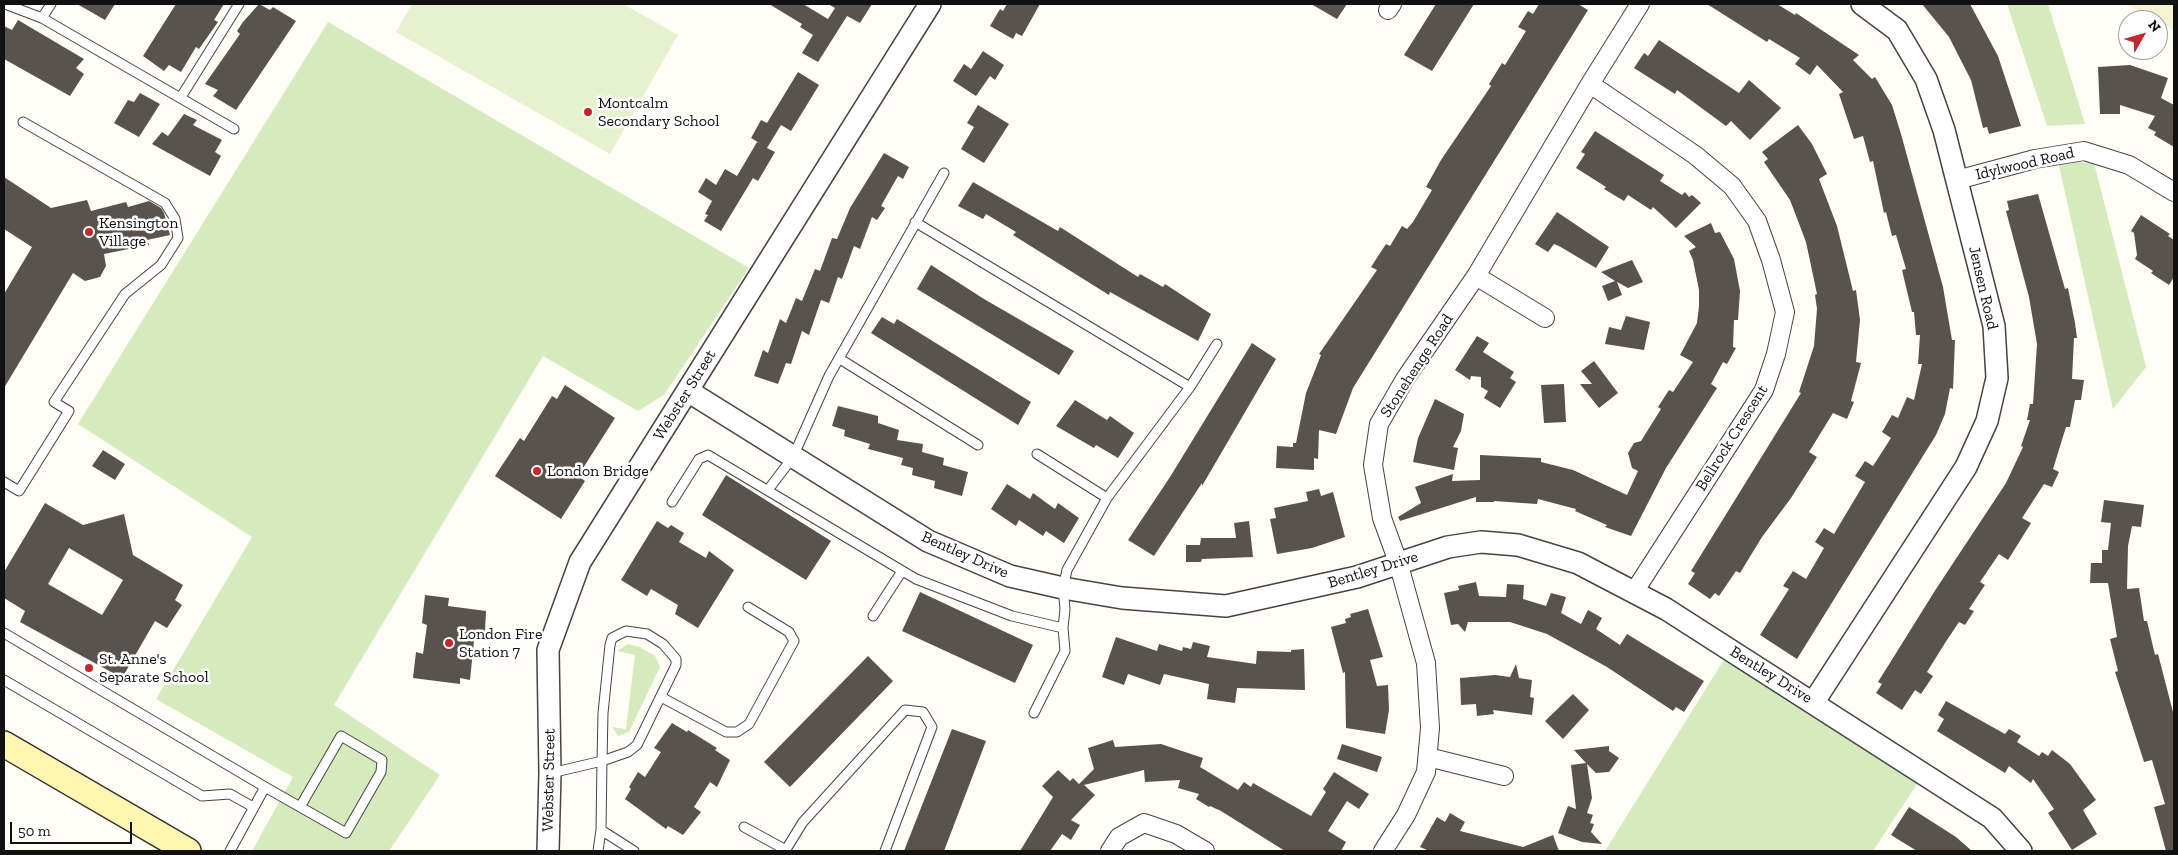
<!DOCTYPE html>
<style>
body{margin:0}
#map{position:relative;width:2178px;height:855px;overflow:hidden;background:#fffdf5;font-family:"Zilla Slab",serif}
canvas{display:block}
.frame{position:absolute;inset:0;border:5px solid #111;pointer-events:none}
.north{position:absolute;left:2118px;top:10px;width:50px;height:50px;box-sizing:border-box;background:#fff;border:1px solid #a0a0a0;border-radius:50%;rotate:52deg;font-size:14px;font-weight:700;line-height:20px;text-align:center;color:#111}
.north::after{content:'';display:block;margin:auto;width:18px;height:22px;background:#c4262e;clip-path:polygon(50% 0,100% 100%,50% 72%,0 100%)}
.scale{position:absolute;left:10px;top:822px;width:122px;height:22px;box-sizing:border-box;border:2px solid #111;border-top:0;padding-left:6px;font-size:15px;line-height:18px;white-space:nowrap;color:#111;-webkit-text-stroke:4px #fff;paint-order:stroke}
</style>
<div id="map">
<canvas width="2178" height="855"></canvas>
<div class="frame"></div>
<div class="north">N</div>
<div class="scale">50 m</div>
</div>
<script>
const c = document.querySelector('canvas').getContext('2d');
c.lineJoin = 'round';
function fill(path, color) { c.fillStyle = color; c.fill(path, 'evenodd'); }
const poly = rows => new Path2D(rows.map(r => 'M' + r).join(''));
function strokePath(path, color, width, dash) { c.strokeStyle = color; c.lineWidth = width; c.lineCap = dash ? 'butt' : 'round'; c.setLineDash(dash || []); c.stroke(path); }
function label(font, color, halo, rows, align = 'center') {
  c.font = font + ' "Zilla Slab",serif'; c.lineWidth = 5; c.setLineDash([]); c.textBaseline = 'middle'; c.strokeStyle = halo; c.fillStyle = color; for (const [text, x, y, turn = 0] of rows) {
    c.save(); c.translate(x, y); c.rotate((+turn || 0) * Math.PI / 180); c.textAlign = isNaN(turn) ? turn : align; if (halo) c.strokeText(text, 0, 0); c.fillText(text, 0, 0); c.restore();
  }
}
fill(poly([
 [2126,4,2174,4,2174,31,2158,20]
]), '#f6f3d4');
fill(poly([
 [2007,4,2048,4,2085,124,2047,126],
 [328,22,749,268,664,395,638,411,543,356,334,705,440,775,389,851,252,851,293,777,156,699,252,537,78,424],
 [2058,161,2094,163,2146,367,2113,409],
 [628,644,640,647,655,656,660,667,629,732,618,736,612,727,626,729,635,655,617,651],
 [1725,658,1919,781,1873,851,1605,851]
]), '#d5ebbd');
fill(poly([
 [412,4,623,4,678,35,610,154,396,32]
]), '#e6f2cf');
fill(poly([
 [77,4,115,4,105,20],
 [176,4,224,4,214,20,218,22,199,49,196,47,181,72,169,65,164,71,143,56],
 [259,4,270,10,273,7,296,21,236,110,213,96,218,90,205,84,240,34,237,31,243,22],
 [769,4,803,4,828,19,835,8,828,4,872,4,860,23,847,16,818,62,802,53,813,35,800,27,802,24],
 [1007,4,1040,4,1022,36,1016,33,1013,39,990,26,1000,9,1003,11],
 [1311,4,1347,4,1337,19],
 [1436,4,1474,4,1432,71,1404,55],
 [1539,4,1578,4,1588,10,1353,388,1336,434,1319,430,1318,459,1314,458,1314,470,1276,468,1277,446,1293,447,1293,443,1296,443,1306,393,1321,355,1319,354,1377,270,1371,267,1386,244,1390,246,1402,226,1407,229,1413,222,1432,190,1426,187,1441,160,1491,86,1489,84,1502,63,1505,65,1526,31,1518,27,1528,11,1533,14],
 [1707,4,1777,4,1795,15,1796,13,1859,55,1853,60,1872,79,1875,77,1892,105,1901,134,1943,287,1952,340,1955,340,1953,389,1950,388,1945,414,1936,435,1797,659,1760,635,1789,589,1783,586,1793,571,1806,579,1824,548,1815,542,1824,528,1834,534,1865,482,1855,476,1865,461,1873,466,1891,438,1882,432,1892,415,1898,418,1907,397,1914,400,1922,364,1918,364,1920,335,1916,335,1914,312,1912,312,1902,270,1906,269,1896,235,1892,236,1886,212,1884,213,1873,161,1870,162,1863,136,1854,139,1839,94,1843,92,1817,65,1810,75,1795,64,1800,58,1769,39,1767,42],
 [1922,4,1970,4,1998,56,2021,126,1989,134,1987,127,1983,128,1971,80,1949,37],
 [18,20,84,59,76,68,84,74,70,96,4,59,4,26,12,30],
 [1659,40,1739,93,1749,80,1781,108,1750,140,1731,121,1726,126,1677,90,1675,94,1634,68,1644,53,1648,56],
 [983,51,1004,65,995,80,990,76,976,96,953,81,964,64,971,69],
 [2130,65,2168,78,2161,98,2174,105,2174,147,2154,135,2156,132,2148,128,2155,116,2120,105,2120,114,2100,114,2098,67],
 [798,72,819,85,791,131,781,125,767,148,775,152,758,181,753,178,721,231,704,221,708,215,705,214,712,201,698,192,706,178,716,185,725,169,737,176,757,142,761,144,751,138,761,120,767,123],
 [140,93,160,104,139,137,114,123,128,100,134,102],
 [978,105,1009,124,984,163,961,149,974,127,967,123],
 [184,114,197,120,193,125,222,140,215,152,221,156,210,176,152,144,162,132,168,136],
 [1798,125,1812,144,1827,174,1819,179,1837,226,1853,291,1856,290,1860,320,1856,362,1861,363,1851,401,1854,402,1847,419,1833,413,1809,452,1817,457,1791,498,1762,537,1740,573,1736,571,1719,596,1715,593,1710,599,1688,584,1695,573,1691,571,1801,393,1799,392,1814,346,1817,309,1815,295,1817,294,1806,242,1790,200,1764,162,1768,159,1762,152],
 [1595,131,1664,175,1660,181,1682,195,1685,192,1689,197,1692,195,1701,203,1676,228,1653,207,1651,210,1628,195,1624,201,1604,189,1606,187,1576,168,1585,154,1581,152],
 [884,153,909,167,903,179,898,176,881,206,885,208,877,220,872,217,860,249,854,246,842,279,838,277,829,303,821,300,809,335,802,331,791,364,786,363,778,384,754,376,763,350,768,353,780,319,786,323,796,298,802,301,815,269,820,271,832,238,837,239,850,208],
 [4,177,51,208,87,200,91,211,126,202,128,207,149,201,161,208,164,213,170,235,147,240,149,245,104,254,106,266,100,277,85,281,73,273,4,388,4,294,32,247,4,229],
 [973,182,1058,231,1060,227,1138,277,1140,274,1163,287,1165,284,1211,314,1198,341,1110,292,1109,295,1013,235,1016,232,986,214,983,219,958,206],
 [2038,194,2065,289,2068,288,2075,323,2077,338,2074,338,2072,379,2084,380,2081,400,2075,400,2070,427,2066,427,2053,469,2059,472,2052,487,2044,484,2022,518,2031,523,2008,560,1999,554,1980,582,1985,585,1969,609,1974,611,1965,625,1959,622,1945,643,1927,672,1933,676,1921,694,1915,690,1902,710,1876,693,1882,684,1878,682,1936,589,2006,483,2023,447,2021,446,2030,420,2027,420,2030,404,2033,404,2037,344,2029,297,2006,211,2009,210,2007,201],
 [1557,212,1609,247,1596,268,1559,246,1554,244,1548,252,1535,244],
 [2141,215,2170,234,2168,236,2174,240,2174,277,2169,285,2151,273,2153,271,2135,259,2137,255,2134,233,2131,231],
 [1711,223,1715,233,1720,232,1734,259,1740,291,1738,320,1734,320,1733,347,1736,348,1727,364,1723,362,1711,384,1717,388,1666,468,1631,536,1605,527,1607,525,1575,511,1576,509,1538,499,1537,504,1494,501,1494,502,1476,502,1476,497,1400,521,1398,517,1421,503,1415,487,1453,474,1452,481,1480,480,1480,455,1541,458,1541,462,1573,470,1627,495,1638,471,1632,468,1628,453,1634,443,1641,441,1661,409,1658,407,1669,390,1673,392,1693,362,1680,355,1697,323,1699,306,1699,290,1693,260,1689,251,1696,247,1684,236],
 [1632,260,1643,282,1628,288,1617,282,1622,295,1608,301,1602,286,1615,281,1601,272],
 [931,265,984,299,1074,351,1059,375,917,289],
 [1626,316,1650,322,1644,350,1605,344,1609,327,1621,330],
 [882,317,894,324,897,319,1031,402,1018,425,871,333],
 [1477,336,1489,343,1483,352,1514,372,1510,378,1516,382,1500,408,1484,398,1488,391,1481,387,1481,377,1471,376,1470,380,1455,370],
 [1252,343,1276,359,1202,486,1202,483,1154,556,1128,540,1170,477],
 [1594,361,1618,393,1599,408,1580,384,1592,384,1581,371],
 [1564,384,1566,422,1544,423,1541,385],
 [565,385,615,418,578,476,585,481,561,519,495,476,520,438,524,441,552,396,557,399],
 [1435,399,1464,414,1461,431,1453,447,1458,448,1454,470,1413,462,1418,438],
 [1075,400,1107,420,1110,416,1134,433,1118,458,1096,445,1094,448,1056,426],
 [838,406,878,416,878,423,899,430,897,440,923,444,922,452,944,458,943,465,968,472,962,496,934,488,935,481,912,475,913,468,901,465,903,458,868,449,870,444,844,436,845,430,832,426],
 [103,450,125,464,115,480,92,466],
 [726,475,831,541,806,580,702,515],
 [1007,484,1030,499,1033,493,1055,509,1058,503,1079,518,1064,543,1046,531,1043,536,1019,520,1016,526,991,509],
 [1319,489,1321,496,1333,492,1345,537,1312,548,1277,554,1270,519,1276,518,1274,508,1308,501,1306,492],
 [2104,500,2144,505,2141,527,2132,526,2128,546,2127,589,2139,588,2144,621,2147,621,2155,655,2158,654,2174,716,2174,851,2166,851,2154,807,2165,804,2152,760,2144,762,2115,672,2118,671,2110,639,2117,637,2108,583,2090,583,2091,563,2102,563,2102,550,2108,550,2111,523,2101,522],
 [45,503,83,525,124,514,133,555,183,585,175,600,182,605,167,628,155,621,122,678,20,622,25,611,4,598,4,572],
 [69,548,123,580,102,615,48,584],
 [657,521,668,528,671,525,684,533,679,542,706,558,709,551,734,570,698,628,675,614,678,605,651,589,647,596,621,580],
 [1249,521,1253,557,1202,559,1201,562,1186,562,1186,545,1200,545,1201,538,1236,538,1234,523],
 [1476,582,1479,596,1506,597,1507,584,1524,585,1523,599,1546,606,1551,593,1566,597,1561,613,1581,624,1588,610,1602,618,1596,629,1620,645,1627,634,1704,681,1684,712,1676,707,1673,711,1607,667,1547,634,1510,622,1468,622,1465,632,1458,624,1451,625,1444,593,1459,590,1458,586],
 [920,592,1033,645,1015,683,902,631],
 [425,595,449,598,448,606,486,611,485,631,475,631,470,680,460,678,460,684,413,678,416,652,423,654,427,625,422,623],
 [1368,609,1383,657,1370,660,1377,686,1388,685,1389,710,1385,734,1346,728,1345,672,1343,673,1331,627,1346,623,1345,619,1351,617,1350,614],
 [1116,637,1157,651,1159,644,1182,651,1183,647,1191,649,1193,642,1210,646,1207,657,1256,664,1257,651,1291,652,1291,650,1304,649,1305,690,1237,688,1235,703,1207,699,1209,684,1164,674,1160,685,1128,674,1124,685,1102,677],
 [868,656,893,681,790,787,764,762],
 [1516,664,1519,678,1532,680,1530,697,1534,698,1532,715,1493,710,1494,714,1477,716,1476,704,1461,705,1460,678,1495,675,1510,677],
 [1573,694,1589,710,1563,739,1545,721],
 [1946,701,2005,734,2009,729,2021,736,2017,742,2039,756,2042,752,2048,756,2052,750,2070,764,2096,800,2083,810,2097,834,2072,850,2048,813,2054,809,2033,779,2031,783,2009,766,2005,773,1937,731,1944,719,1938,715],
 [672,723,687,732,688,730,717,748,715,750,730,760,717,787,710,782,694,807,701,812,683,835,668,826,666,829,625,799,631,789,629,787,638,772,645,777,661,752,654,748],
 [952,729,986,741,944,851,904,851],
 [1113,740,1115,747,1161,744,1203,758,1200,767,1238,790,1244,782,1251,787,1253,783,1311,816,1326,792,1323,789,1334,772,1369,794,1359,809,1347,801,1328,831,1346,842,1341,851,1285,851,1221,811,1210,806,1209,807,1196,799,1199,794,1178,788,1180,780,1145,782,1144,770,1084,785,1095,795,1071,820,1080,825,1071,840,1062,834,1050,851,1020,851,1053,797,1042,786,1058,770,1070,781,1073,778,1079,784,1094,769,1088,748],
 [1342,744,1382,757,1377,772,1337,759],
 [1609,746,1609,751,1619,758,1609,772,1596,773,1587,764,1592,798,1587,813,1593,815,1590,823,1594,824,1591,832,1602,844,1582,842,1558,833,1568,806,1576,809,1571,765,1586,763,1574,750],
 [1909,807,1956,837,1972,851,1917,851,1891,835],
 [1450,813,1465,822,1460,831,1523,847,1553,835,1559,851,1429,851,1420,847,1437,817,1445,822]
]), '#5a524d');
const service = poly([
 [5,4,42,18,234,129],
 [42,18,51,4],
 [181,97,239,4],
 [915,222,1190,387],
 [840,359,978,445],
 [1037,454,1107,498],
 [4,482,19,491,69,411,54,402,125,294,161,265,178,238,175,219,165,203,23,122],
 [768,490,793,457,829,376,944,173],
 [672,502,699,459,708,455,916,579,1012,616,1063,628],
 [873,616,902,571],
 [4,633,265,787,230,851],
 [4,680,202,796,230,794,253,807],
 [661,697,726,732,737,732,749,724,794,641,789,632,748,607],
 [1034,713,1065,651,1063,628,1065,609,1063,588,1067,570,1107,498,1190,387,1217,344],
 [551,773,602,761,628,752,637,745,676,665,676,659,663,644,647,634,626,631,612,638,610,645,603,713,602,761,601,830,598,851],
 [265,787,346,833,381,772,382,760,341,736,300,807],
 [744,827,786,850],
 [601,830,634,851],
 [785,851,803,822,905,710,923,712,932,727,885,851]
]);
const minor = poly([
 [1388,10,1392,4],
 [1590,84,1695,155,1732,186,1757,221,1771,260,1785,312,1776,354,1764,390,1634,592],
 [1957,180,2035,159,2084,151,2129,165,2174,192],
 [1476,276,1545,318],
 [1428,757,1504,776],
 [1110,851,1119,837,1144,823,1176,834,1205,851],
 [1383,851,1406,815,1426,772,1430,728,1426,663,1398,562,1382,518,1373,465,1379,424,1405,379,1476,276,1590,84,1640,4]
]);
const tertiary = poly([
 [688,391,928,541,1010,576,1063,588,1122,598,1226,606,1357,577,1448,547,1481,542,1518,545,1578,563,1666,609,1992,818,2021,851],
 [1813,703,1966,467,1987,421,1997,378,1994,326,1944,130,1926,79,1897,30,1862,4],
 [548,851,550,773,548,650,580,562,930,4]
]);
const secondary = poly([
 [4,744,188,851]
]);
strokePath(service, '#444', 11);
strokePath(minor, '#444', 20);
strokePath(tertiary, '#444', 24);
strokePath(secondary, '#333', 28);
strokePath(service, '#fff', 9);
strokePath(minor, '#fff', 18);
strokePath(tertiary, '#fff', 21);
strokePath(secondary, '#fff6b0', 25);
for (const [x, y, r, color] of [
 [588,112,5,"#c4262e"],
 [89,232,5,"#c4262e"],
 [537,471,5,"#c4262e"],
 [449,643,5,"#c4262e"],
 [89,668,5,"#c4262e"]
]) { const dot = new Path2D(); dot.arc(x, y, r, 0, 2 * Math.PI); c.fillStyle = color; c.fill(dot); strokePath(dot, '#fff', 2); }
label('16px', '#111', '#fff', [
 ["Montcalm",598,103],
 ["Secondary School",598,121],
 ["Kensington",99,223],
 ["Village",99,241],
 ["London Bridge",547,471],
 ["London Fire",459,634],
 ["Station 7",459,652],
 ["St. Anne's",99,659],
 ["Separate School",99,677]
], 'left');
label('16px', '#111', '#fff', [
 ["Idylwood Road",2025,164,-13],
 ["Jensen Road",1983,288,77],
 ["Stonehenge Road",1417,366,-57],
 ["Webster Street",685,395,-58],
 ["Bellrock Crescent",1732,438,-58],
 ["Bentley Drive",965,555,24],
 ["Bentley Drive",1373,570,-17],
 ["Bentley Drive",1771,675,32],
 ["Webster Street",549,780,-89]
]);
</script>
